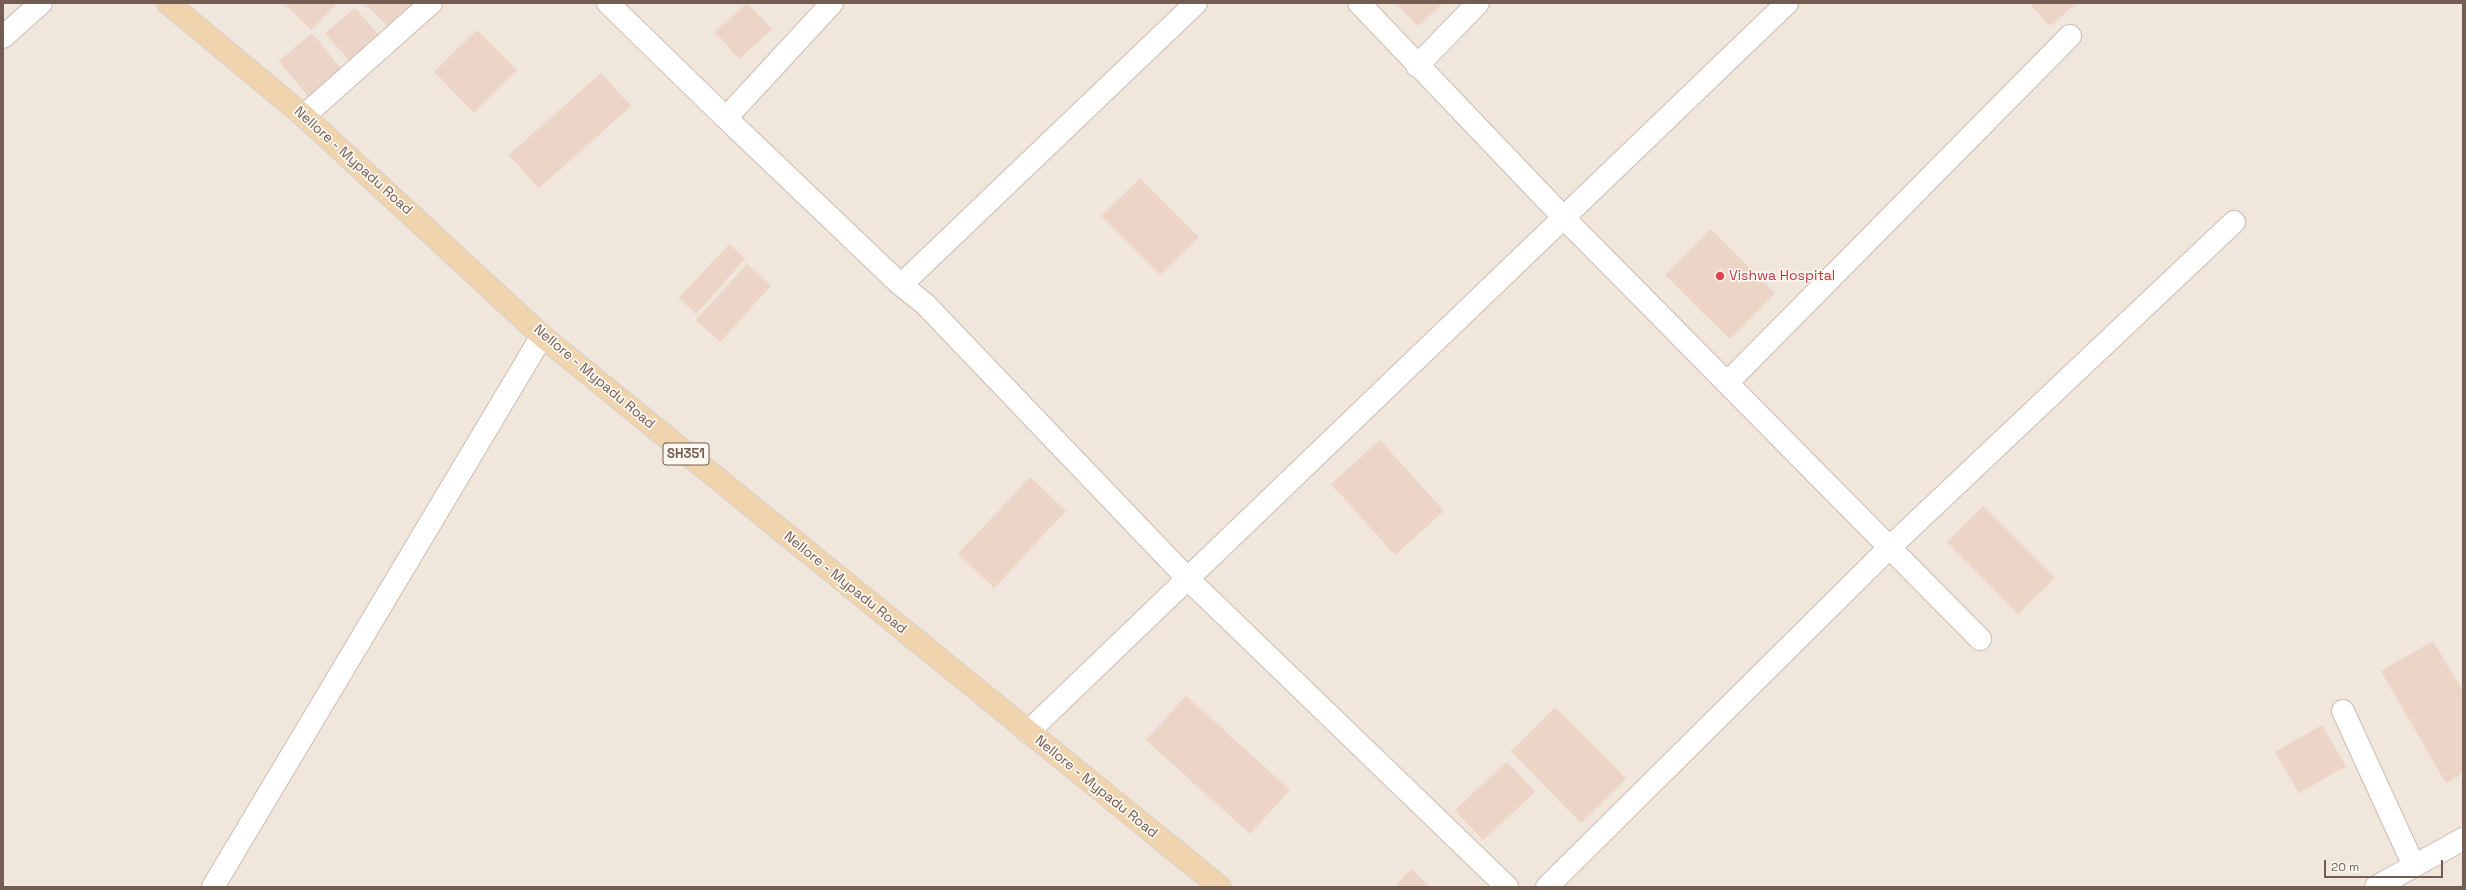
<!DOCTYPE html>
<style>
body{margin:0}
#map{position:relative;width:2466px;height:890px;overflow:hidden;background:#faf4ec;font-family:"Space Grotesk",sans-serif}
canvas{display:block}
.frame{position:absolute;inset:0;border:4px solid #735c51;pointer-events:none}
.scale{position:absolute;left:2324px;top:860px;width:119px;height:18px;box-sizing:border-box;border:2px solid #735c51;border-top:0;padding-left:5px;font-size:12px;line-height:14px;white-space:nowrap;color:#735c51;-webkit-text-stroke:3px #fdf8f2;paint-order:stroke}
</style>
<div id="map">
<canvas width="2466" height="890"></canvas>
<div class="frame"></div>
<div class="scale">20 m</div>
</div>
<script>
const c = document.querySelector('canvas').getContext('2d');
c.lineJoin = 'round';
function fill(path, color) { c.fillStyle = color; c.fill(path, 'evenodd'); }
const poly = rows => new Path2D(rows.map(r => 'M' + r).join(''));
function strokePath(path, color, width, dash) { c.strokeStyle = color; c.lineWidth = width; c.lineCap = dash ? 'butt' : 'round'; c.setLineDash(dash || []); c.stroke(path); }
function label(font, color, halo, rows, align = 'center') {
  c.font = font + ' "Space Grotesk",sans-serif'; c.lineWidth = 3.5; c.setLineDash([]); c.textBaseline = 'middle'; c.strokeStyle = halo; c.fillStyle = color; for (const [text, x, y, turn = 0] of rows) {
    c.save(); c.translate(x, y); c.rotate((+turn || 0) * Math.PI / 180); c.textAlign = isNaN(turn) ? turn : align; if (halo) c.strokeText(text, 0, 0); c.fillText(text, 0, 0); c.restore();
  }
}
fill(poly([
 [3,3,2463,3,2463,887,3,887]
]), '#f1e6db');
fill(poly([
 [288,3,337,3,311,30,286,5],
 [364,3,422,3,393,31],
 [747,3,772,29,739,59,715,32],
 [1396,3,1443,3,1418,26],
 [2029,3,2076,3,2050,26],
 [355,8,384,41,354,66,325,33],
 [477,30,517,70,474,113,434,72],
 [312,33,348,77,315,105,279,61],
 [601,73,631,106,539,188,509,155],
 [1140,178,1199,237,1160,275,1101,216],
 [1711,229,1775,293,1730,339,1665,275],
 [729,244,745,259,696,314,679,298],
 [747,264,771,286,720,342,696,320],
 [1380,440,1444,511,1395,555,1331,484],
 [1030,477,1066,511,994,588,958,554],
 [1983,506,2055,578,2018,614,1947,542],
 [2433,641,2463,691,2463,773,2446,783,2381,671],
 [1186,696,1290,790,1250,834,1146,740],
 [1555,707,1626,779,1581,823,1511,751],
 [2322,725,2346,766,2299,793,2275,752],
 [1507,762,1535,792,1483,840,1455,810],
 [1411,869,1430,887,1395,887]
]), '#ecd4c7');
const minor = poly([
 [608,3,726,118],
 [832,3,726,118,901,285,925,304,1188,579,1507,887],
 [1359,3,1565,219,1980,639],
 [3,37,41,3],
 [1417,66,1478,3],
 [304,116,431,3],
 [901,285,1196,3],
 [1727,383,2070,36],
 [2343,711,2414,866],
 [1028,732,1787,3],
 [213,887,542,336],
 [1547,887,1889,548,2234,222],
 [2376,887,2463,839]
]);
const primary = poly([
 [168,3,304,116,542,336,1220,887]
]);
strokePath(minor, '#ccbcb3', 24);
strokePath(primary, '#d8d1ce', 24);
strokePath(minor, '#fff', 22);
strokePath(primary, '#f0d4ad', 22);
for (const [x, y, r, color] of [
 [1720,276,5,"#e0444e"]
]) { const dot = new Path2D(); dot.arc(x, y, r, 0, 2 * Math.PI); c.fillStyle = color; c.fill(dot); strokePath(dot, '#fdf8f2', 1.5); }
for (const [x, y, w] of [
 [686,454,46]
]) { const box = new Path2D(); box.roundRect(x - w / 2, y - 11, w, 22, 3); c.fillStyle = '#fdf8f2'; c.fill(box); strokePath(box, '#735c51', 1); }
label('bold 13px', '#735c51', null, [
 ["SH351",686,454]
]);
label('14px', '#735c51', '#fdf8f2', [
 ["Nellore - Mypadu Road",353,161,42],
 ["Nellore - Mypadu Road",594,377,40],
 ["Nellore - Mypadu Road",845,583,39],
 ["Nellore - Mypadu Road",1096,787,39]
]);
label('14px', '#be3a42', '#fdf8f2', [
 ["Vishwa Hospital",1729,276]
], 'left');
</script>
